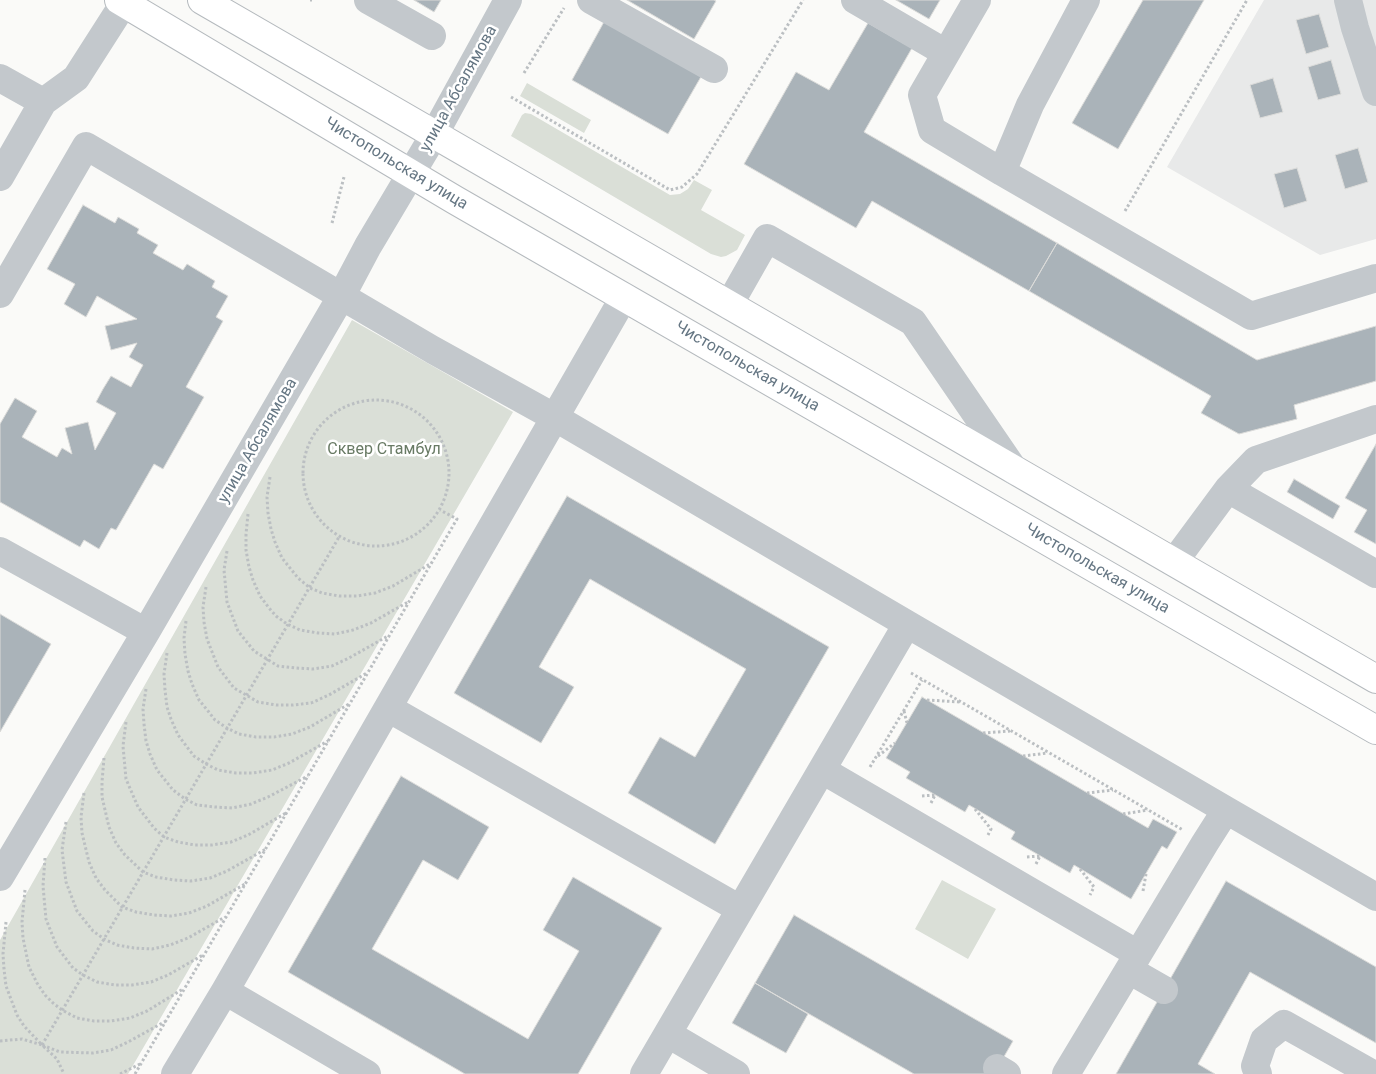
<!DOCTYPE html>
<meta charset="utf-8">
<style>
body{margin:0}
canvas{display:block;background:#fafaf8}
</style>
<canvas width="1376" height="1074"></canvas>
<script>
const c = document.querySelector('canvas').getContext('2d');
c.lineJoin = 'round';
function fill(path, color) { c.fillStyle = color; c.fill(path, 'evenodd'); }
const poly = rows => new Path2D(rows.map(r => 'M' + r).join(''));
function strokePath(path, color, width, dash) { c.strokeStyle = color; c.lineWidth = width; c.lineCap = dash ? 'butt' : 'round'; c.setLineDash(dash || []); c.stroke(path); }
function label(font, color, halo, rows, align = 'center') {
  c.font = font + ' Roboto,sans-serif'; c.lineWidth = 5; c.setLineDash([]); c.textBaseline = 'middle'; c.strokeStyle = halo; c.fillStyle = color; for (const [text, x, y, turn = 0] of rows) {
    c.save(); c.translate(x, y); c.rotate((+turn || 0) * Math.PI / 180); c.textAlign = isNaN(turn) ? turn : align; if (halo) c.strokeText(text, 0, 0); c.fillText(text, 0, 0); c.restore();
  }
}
fill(poly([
 [1264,0,1376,0,1376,239,1320,255,1167,167]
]), '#e8e9e9');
fill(poly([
 [527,83,591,120,584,133,520,96],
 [525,113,531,114,670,195,680,194,688,189,694,180,712,190,701,210,745,235,737,250,726,256,721,257,711,254,511,136,522,115],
 [352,320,513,412,128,1074,0,1074,0,940],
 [942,880,996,909,968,959,915,929]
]), '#dadfd7');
const building = poly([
 [414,0,441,0,434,12,414,0],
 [627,0,714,0,716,1,694,39,627,0],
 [896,0,940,0,929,19,896,0],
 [1143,0,1204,0,1118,149,1072,123,1143,0],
 [1319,14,1329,47,1306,54,1296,20,1319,14],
 [605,20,702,75,668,134,572,80,605,20],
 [868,23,912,48,864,132,1057,243,1029,291,872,201,856,228,744,164,796,72,829,90,868,23],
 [1331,60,1341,94,1318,100,1308,67,1331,60],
 [1273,78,1283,112,1260,118,1250,85,1273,78],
 [1358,148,1368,182,1345,189,1335,155,1358,148],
 [1297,168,1307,201,1284,208,1274,174,1297,168],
 [83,205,115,223,118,217,139,229,137,233,158,245,153,253,183,270,187,264,215,281,212,287,228,296,216,317,223,321,186,387,204,397,163,469,154,464,116,530,111,528,99,549,84,540,80,547,0,502,0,424,15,398,37,411,22,437,57,457,62,448,72,454,65,428,88,422,95,450,116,413,96,402,103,389,111,376,131,387,143,365,129,357,137,343,111,350,105,326,137,319,97,296,86,317,64,304,75,284,47,269,83,205],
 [1057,243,1257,360,1376,326,1376,381,1294,405,1297,419,1239,434,1201,413,1211,396,1029,291,1057,243],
 [1376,444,1376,544,1354,532,1367,510,1345,498,1376,444],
 [1294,479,1340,506,1333,519,1287,492,1294,479],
 [567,496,829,647,715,844,628,793,660,737,695,757,746,669,590,579,539,667,574,687,541,743,454,693,567,496],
 [0,614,51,644,0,732,0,614],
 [922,697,1148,828,1153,819,1177,832,1167,849,1162,846,1131,899,1074,865,1070,873,1011,839,1015,832,969,805,965,812,906,778,910,772,886,758,922,697],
 [401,776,489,827,458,880,423,860,372,949,528,1039,579,951,543,930,573,877,662,928,578,1074,465,1074,288,972,401,776],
 [1226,881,1376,967,1376,1043,1250,972,1198,1064,1215,1074,1116,1074,1226,881],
 [794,915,1013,1041,994,1074,914,1074,755,983,794,915],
 [755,983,808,1014,786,1053,732,1023,755,983]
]);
fill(building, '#aab3b9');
strokePath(building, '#dcdcda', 1);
const major = poly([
 [119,0,455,200,1376,730],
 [202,0,1376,679]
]);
strokePath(major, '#b5babe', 30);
strokePath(poly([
 [310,0,312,0],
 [524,73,564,8],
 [511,97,670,190,682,187,697,174,803,0],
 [1125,211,1247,0],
 [332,223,344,177],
 '303 473a73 73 0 1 1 146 0a73 73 0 1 1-146 0Z',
 [270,477,267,497,268,513,271,529,275,542,282,558,298,578,310,588,322,593,339,596,357,596,375,593,393,586,430,564],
 [248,514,246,534,246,550,249,567,253,580,260,596,269,608,276,616,287,624,300,630,318,633,335,634,353,630,371,623,408,602],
 [227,551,224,570,227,602,238,631,254,651,278,666,296,668,313,669,332,666,349,658,388,636],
 [206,587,203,607,204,622,207,639,218,667,234,688,258,702,276,705,293,705,311,703,329,695,367,673],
 [186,621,184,638,185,654,188,671,192,684,199,700,208,711,215,720,227,728,239,734,256,737,274,737,292,734,310,727,349,704],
 [167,653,164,674,165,690,167,707,171,719,178,735,187,747,194,756,206,764,218,770,236,773,253,773,272,770,289,763,328,741],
 [911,673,1183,830],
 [146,689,143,709,144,724,146,741,150,754,157,770,173,790,185,799,197,805,215,807,232,808,251,804,268,797,308,776],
 [927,700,960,702],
 [904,711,907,723],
 [126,722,123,746,126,779,138,807,154,828,164,837,178,842,195,845,212,845,231,842,248,835,286,813],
 [983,733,1010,731],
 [878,756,895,743],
 [1023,756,1048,753],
 [104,758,102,782,102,797,109,827,116,843,125,855,143,872,156,877,174,880,191,881,210,878,227,871,266,849],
 [870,767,922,680],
 [84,793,81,817,82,833,89,862,96,878,105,890,122,907,136,912,154,915,171,916,189,913,207,906,245,884],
 [1087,793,1113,790],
 [922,796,935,795],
 [931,803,935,795],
 [975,809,991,829,988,835],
 [1123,814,1148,810],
 [66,822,62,850,66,882,77,911,93,931,104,939,117,945,134,948,152,949,170,945,188,938,225,917],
 [1027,857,1040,856],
 [45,858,43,886,46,919,57,947,73,968,83,975,97,982,115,985,132,985,151,982,168,975,203,955],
 [1036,864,1040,856],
 [1080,869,1094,887,1090,895],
 [25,890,22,922,23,938,29,967,37,983,45,995,53,1003,62,1010,77,1018,94,1021,111,1021,130,1018,147,1011,183,989],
 [1143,891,1146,874],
 [6,922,3,954,4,969,6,986,17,1015,24,1026,42,1045,60,1052,93,1053,111,1050,128,1042,166,1021],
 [0,1041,22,1039,42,1045,57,1059,64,1074],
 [42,1045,339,537],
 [120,1074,140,1064],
 [135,1074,457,519,440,510]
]), '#bbbfc2', 3, [2.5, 2.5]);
strokePath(poly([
 [368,0,432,36],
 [591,0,714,69],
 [855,0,946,53],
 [977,0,922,95,932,130,1002,172,1030,105,1086,0],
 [1348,0,1355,28,1376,92],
 [0,78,43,102],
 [1002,172,1251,316,1376,278],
 [0,177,43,102,76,78,124,3],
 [0,294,86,146,433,350,554,417,907,624,644,1074],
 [729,305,767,238,913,322,1015,471],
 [1228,489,1376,574],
 [0,551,146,632],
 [1174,562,1228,489,1256,460,1376,419],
 [907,624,1226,810],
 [388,708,740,909],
 [822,770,1138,954],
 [0,877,146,632,342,295,368,246,434,135,508,0],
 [1129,970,1164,990],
 [225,991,367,1074],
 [668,1034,736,1074],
 [997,1068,1007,1074],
 [175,1074,225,991,624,297],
 [1066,1074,1205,843,1226,810,1376,897],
 [1258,1074,1255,1066,1264,1040,1284,1024,1373,1074]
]), '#c3c8cc', 28);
strokePath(major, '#fff', 28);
label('16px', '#657683', '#fff', [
 ["улица Абсалямова",459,89,-61],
 ["Чистопольская улица",396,164,31],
 ["Чистопольская улица",747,367,30],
 ["улица Абсалямова",258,441,-60],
 ["Чистопольская улица",1097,569,30]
]);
label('16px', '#687a64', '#fff', [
 ["Сквер Стамбул",384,450]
]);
</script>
